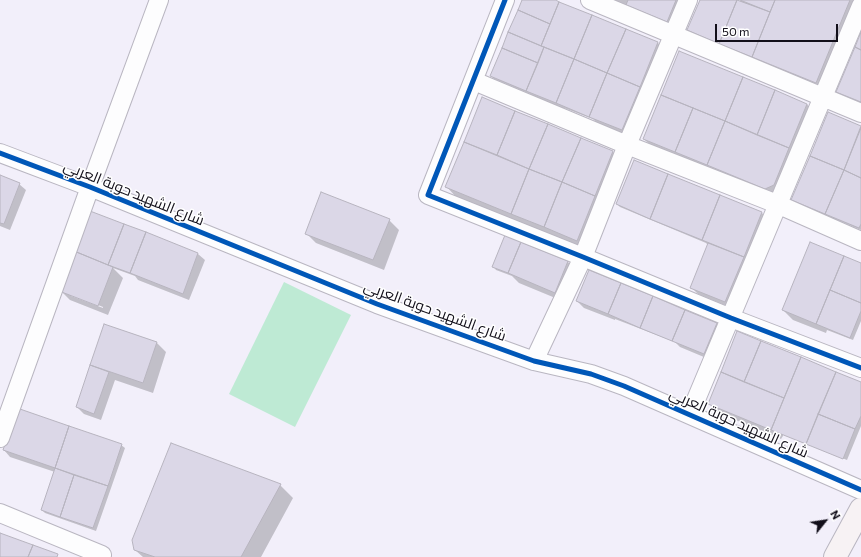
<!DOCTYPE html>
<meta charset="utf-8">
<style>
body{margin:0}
#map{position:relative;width:861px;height:557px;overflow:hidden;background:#f2effa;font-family:Commissioner,sans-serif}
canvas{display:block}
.north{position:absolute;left:805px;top:501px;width:40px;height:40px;-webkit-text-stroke:3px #fff;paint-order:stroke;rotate:60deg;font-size:11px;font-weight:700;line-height:16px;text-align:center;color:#120f1a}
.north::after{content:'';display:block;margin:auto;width:14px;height:18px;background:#120f1a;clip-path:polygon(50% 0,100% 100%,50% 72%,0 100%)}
.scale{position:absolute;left:715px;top:24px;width:123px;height:18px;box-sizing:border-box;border:2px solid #120f1a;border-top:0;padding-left:5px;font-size:12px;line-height:14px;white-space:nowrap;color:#120f1a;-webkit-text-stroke:3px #fff;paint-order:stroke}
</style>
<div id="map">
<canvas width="861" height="557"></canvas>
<div class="north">N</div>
<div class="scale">50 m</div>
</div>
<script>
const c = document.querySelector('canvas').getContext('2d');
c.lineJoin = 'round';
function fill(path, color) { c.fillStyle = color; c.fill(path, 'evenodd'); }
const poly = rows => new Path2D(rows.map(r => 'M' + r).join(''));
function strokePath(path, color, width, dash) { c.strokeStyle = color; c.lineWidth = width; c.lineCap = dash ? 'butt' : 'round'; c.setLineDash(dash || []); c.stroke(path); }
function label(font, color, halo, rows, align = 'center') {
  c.font = font + ' Commissioner,Cairo,sans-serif'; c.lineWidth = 3; c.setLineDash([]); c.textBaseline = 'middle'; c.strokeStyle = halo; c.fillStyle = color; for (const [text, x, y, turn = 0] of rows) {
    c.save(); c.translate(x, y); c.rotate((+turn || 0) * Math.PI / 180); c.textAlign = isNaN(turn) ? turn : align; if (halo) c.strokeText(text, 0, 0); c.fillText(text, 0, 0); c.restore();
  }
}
fill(poly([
 [284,282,351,315,295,427,229,394]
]), '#beead4');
fill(poly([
 [523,0,553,0,658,43,661,46,629,136,597,123,593,119,564,108,563,109,534,97,530,94,494,79,491,76],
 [602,0,680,0,670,24],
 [701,0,738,1,856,0,822,89,695,37,689,30],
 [861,34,861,107,847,101,837,91],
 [483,98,613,152,616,155,583,247,456,197,446,186],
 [807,104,810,108,776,199,654,149,644,139],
 [828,113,861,127,861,230,837,220,835,224,803,210,792,200],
 [635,161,762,213,772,223,732,308,698,294,691,287,708,245,706,243,620,207,617,204],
 [0,176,19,184,26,190,10,230,0,226],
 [389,220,399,230,384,270,316,243,306,233],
 [505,236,568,262,578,272,565,302,519,283,512,276,496,270,493,266],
 [75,252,198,254,205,260,189,300,138,280,135,276,113,268,123,278,108,315,70,300,60,290],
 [71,294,103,307,103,308,71,296],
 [861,264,861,321,853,340,827,330,826,333,793,320,783,310],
 [577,301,716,324,723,330,711,360,680,347,675,342,615,319,615,320,584,308],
 [105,325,156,342,166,352,153,393,115,380,101,420,84,414,77,407],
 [738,332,861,383,861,426,847,460,783,434,783,436,846,462,783,436,781,439,719,413,709,403],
 [171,444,280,485,293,498,261,557,143,557,135,550],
 [121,445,125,448,96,531,45,513,42,510,55,472,10,457,4,450]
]), '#0003');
const building = poly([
 [522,0,556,0,559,2,550,24,518,10,522,0],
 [628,0,676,0,667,22,626,5,628,0],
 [700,0,737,0,719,44,687,30,700,0],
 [737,0,770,12,752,57,719,44,737,0],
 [740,0,775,0,770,12,740,0],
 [775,0,850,0,816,83,752,57,775,0],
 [559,2,592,15,574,59,541,46,559,2],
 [518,10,550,24,541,46,508,32,518,10],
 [592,15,626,29,607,73,574,59,592,15],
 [626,29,658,42,640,87,607,73,626,29],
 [508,32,544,47,538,63,502,48,508,32],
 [861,32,861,50,855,47,861,32],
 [544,47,574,59,556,103,526,91,544,47],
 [855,47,861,50,861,102,836,92,855,47],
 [502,48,538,63,526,91,490,76,502,48],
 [679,51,743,77,725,121,661,95,679,51],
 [574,59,607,73,589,117,556,103,574,59],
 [607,73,640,87,622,130,589,117,607,73],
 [743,77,775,90,757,135,725,121,743,77],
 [775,90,807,104,789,148,757,135,775,90],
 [661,95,693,108,675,152,643,139,661,95],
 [482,97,515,111,497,155,464,142,482,97],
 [693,108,725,121,707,165,675,152,693,108],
 [515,111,548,124,529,169,497,155,515,111],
 [828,112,861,126,844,170,810,156,828,112],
 [725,121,789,148,774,185,765,189,707,165,725,121],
 [548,124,581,138,562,182,529,169,548,124],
 [861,128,861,178,844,170,861,128],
 [581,138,613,151,595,196,562,182,581,138],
 [464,142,529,169,511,214,445,187,464,142],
 [810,156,844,170,825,214,791,200,810,156],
 [634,160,668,174,650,219,616,204,634,160],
 [529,169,562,182,544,227,511,214,529,169],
 [844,170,861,178,861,224,859,228,825,214,844,170],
 [668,174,720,195,702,240,650,219,668,174],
 [0,175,20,183,4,224,0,223,0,175],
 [562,182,595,196,577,241,544,227,562,182],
 [321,192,390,219,373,260,305,234,321,192],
 [720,195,762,212,744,257,702,240,720,195],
 [90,211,124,224,108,265,74,251,90,211],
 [124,224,146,232,130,273,108,265,124,224],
 [146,232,198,253,183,294,130,273,146,232],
 [505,235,521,242,508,273,492,267,505,235],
 [521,242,568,261,555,293,508,273,521,242],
 [810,242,844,256,816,324,782,310,810,242],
 [708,243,744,257,725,302,690,288,708,243],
 [74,251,113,267,98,306,59,291,74,251],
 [844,256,861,263,861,303,830,290,844,256],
 [589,270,621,283,608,314,576,301,589,270],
 [621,283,653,296,640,328,608,314,621,283],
 [830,290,861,303,861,311,850,338,816,324,830,290],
 [653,296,685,310,672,341,640,328,653,296],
 [685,310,717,323,704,354,672,341,685,310],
 [104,324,157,342,143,383,90,365,104,324],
 [737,331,761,341,744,382,721,372,737,331],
 [761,341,801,357,784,398,744,382,761,341],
 [801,357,836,372,806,444,771,430,801,357],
 [90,365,109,372,94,414,76,407,90,365],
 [721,372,784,398,771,430,708,404,721,372],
 [836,372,861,382,861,416,855,429,818,414,836,372],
 [17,408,69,426,55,468,3,450,17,408],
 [818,414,855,429,843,459,806,444,818,414],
 [69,426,122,444,108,486,55,468,69,426],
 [171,443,281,484,241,557,155,557,134,550,132,540,171,443],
 [55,468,74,475,60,517,41,510,55,468],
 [74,475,108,486,93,528,60,517,74,475],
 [0,533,33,545,28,557,0,557,0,533],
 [33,545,58,554,57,557,28,557,33,545]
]);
fill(building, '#dbd7e7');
strokePath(building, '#b7b4bf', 1);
const street = poly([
 [505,0,428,195,583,257,731,318,861,368],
 [590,0,861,113],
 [474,81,627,145,777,204,861,241],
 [0,153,90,187,377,304,534,361,591,374,624,386,861,490],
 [534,361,583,257,627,145,688,0],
 [690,414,861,6],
 [0,438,90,187,159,0],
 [0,513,102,555]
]);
const secondary = poly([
 [835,557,861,509]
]);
strokePath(street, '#b9b6c1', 20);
strokePath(secondary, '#b9b6c1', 24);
strokePath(street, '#fdfdfe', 18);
strokePath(secondary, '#f7f2f4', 22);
strokePath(poly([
 [505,0,428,195,583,257,731,318,861,368],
 [0,153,90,187,377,304,534,361,591,374,624,386,861,490]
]), '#0057b8', 5);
label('15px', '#120f1a', '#fff', [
 ["شارع الشهيد حوبة العربي",134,193,22],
 ["شارع الشهيد حوبة العربي",435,311,20],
 ["شارع الشهيد حوبة العربي",739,423,24]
]);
</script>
